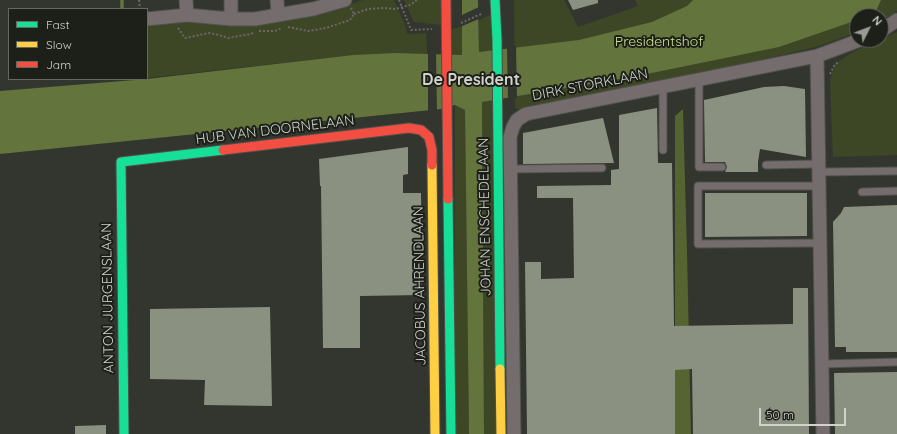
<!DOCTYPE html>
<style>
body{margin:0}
#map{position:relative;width:897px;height:434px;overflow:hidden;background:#33362e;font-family:Quicksand,sans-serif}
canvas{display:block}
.legend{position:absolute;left:8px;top:8px;width:140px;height:72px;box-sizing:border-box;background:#1d1f19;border:1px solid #656760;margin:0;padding:5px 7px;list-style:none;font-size:12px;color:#d0d3ca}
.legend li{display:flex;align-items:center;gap:8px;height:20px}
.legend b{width:20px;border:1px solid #656760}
.north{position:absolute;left:849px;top:8px;width:40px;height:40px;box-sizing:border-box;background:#1d1f19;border:1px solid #656760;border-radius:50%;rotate:48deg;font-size:11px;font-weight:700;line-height:16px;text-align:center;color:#d0d3ca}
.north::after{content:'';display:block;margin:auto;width:14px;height:18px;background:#999c93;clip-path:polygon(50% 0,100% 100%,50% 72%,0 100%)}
.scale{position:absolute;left:759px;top:408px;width:87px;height:18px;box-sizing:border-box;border:2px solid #d0d3ca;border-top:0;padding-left:5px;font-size:12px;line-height:14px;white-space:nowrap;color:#d0d3ca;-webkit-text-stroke:3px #1d1f19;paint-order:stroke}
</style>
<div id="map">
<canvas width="897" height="434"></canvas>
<ul class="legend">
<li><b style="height:5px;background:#16e098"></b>Fast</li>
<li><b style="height:5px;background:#ffcf43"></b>Slow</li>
<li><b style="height:5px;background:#f24e42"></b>Jam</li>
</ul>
<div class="north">N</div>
<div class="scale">50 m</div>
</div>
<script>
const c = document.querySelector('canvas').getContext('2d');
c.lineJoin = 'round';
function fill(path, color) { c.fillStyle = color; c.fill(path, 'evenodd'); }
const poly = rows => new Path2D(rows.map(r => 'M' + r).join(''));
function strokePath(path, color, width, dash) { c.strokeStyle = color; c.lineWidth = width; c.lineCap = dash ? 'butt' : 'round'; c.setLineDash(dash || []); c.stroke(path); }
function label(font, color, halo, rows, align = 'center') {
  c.font = font + ' Quicksand,sans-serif'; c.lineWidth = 4; c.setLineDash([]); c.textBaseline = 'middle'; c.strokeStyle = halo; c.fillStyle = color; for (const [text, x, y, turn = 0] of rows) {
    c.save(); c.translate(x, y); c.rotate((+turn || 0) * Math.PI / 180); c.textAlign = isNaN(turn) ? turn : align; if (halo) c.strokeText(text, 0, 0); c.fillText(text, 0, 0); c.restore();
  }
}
fill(poly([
 [363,0,394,0,405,25,407,34,426,33,427,54,353,55,147,78,147,25,191,22,238,24,348,5],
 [404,0,442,0,442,25,414,22],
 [514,0,564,0,578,27,638,6,635,0,897,0,897,11,881,21,881,16,857,16,857,32,819,46,683,79,520,110,515,108],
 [492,14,491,51,479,52,479,20],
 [462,26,462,55,451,55,450,30],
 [897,32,897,155,833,157,830,80,835,64,851,53],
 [492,99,497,434,484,434,482,102],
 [455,105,465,110,469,434,454,434]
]), '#3d4726');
fill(poly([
 [683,109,687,252,691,434,675,434,675,116]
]), '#556431');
fill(poly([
 [462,0,478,0,479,52,579,40,652,22,687,6,693,0,881,0,875,13,867,16,857,16,857,20,779,47,637,76,482,102,484,434,469,434,465,110,455,105,441,109,0,154,0,91,147,79,353,55,395,53,462,55]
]), '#63743d');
fill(poly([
 [481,6,481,18,460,27,460,16],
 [516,46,517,98,508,99,507,47],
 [428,52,436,53,437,111,428,112]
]), '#33362e');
strokePath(poly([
 [122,0,122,9]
]), '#63743d', 3.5);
fill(poly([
 [568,0,598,0,598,3,573,10],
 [784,86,805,89,806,157,760,149,758,162,758,172,725,172,727,167,725,162,705,162,704,100,764,87],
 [657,108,658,163,672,163,674,326,793,324,793,288,808,288,809,434,693,434,692,369,675,370,675,434,527,434,525,262,541,262,541,279,574,278,573,198,537,198,537,186,611,185,611,170,619,169,619,115],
 [603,118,614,163,523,164,523,133],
 [408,147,408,174,403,175,403,193,421,193,422,295,360,296,360,348,323,348,321,186,320,186,319,159],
 [705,193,807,193,807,236,705,237],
 [897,205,897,352,846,352,846,347,835,347,833,222,841,213,844,207],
 [270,307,272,406,204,405,205,380,150,379,150,309],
 [897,372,897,434,835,434,834,373],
 [106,425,106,434,75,434,75,426]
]), '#8b9180');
const lane = poly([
 [699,80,699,167,722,167],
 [663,87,663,150],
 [766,165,819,164],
 [511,169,602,168],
 [819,172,897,171],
 [819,186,698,186,698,244,820,243],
 [862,192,897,191],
 [822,364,897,362]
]);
const street = poly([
 [186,0,187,15],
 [231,0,231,19],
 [277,0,278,14],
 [147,19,187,15,231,19,255,19,313,9,345,0],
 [881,31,897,20],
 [817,56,823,434],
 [514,434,510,137,513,127,517,120,526,114,817,56,860,40]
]);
const fast = poly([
 [495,0,497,40,500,369],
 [448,199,451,434],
 [124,434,121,162,223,150]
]);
const slow = poly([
 [432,165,435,434],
 [500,369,501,434]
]);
const jam = poly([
 [446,0,448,199],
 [223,150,409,128,421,130,429,137,432,150,432,165]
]);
strokePath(lane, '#4f514b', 9);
strokePath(street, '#4f514b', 15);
strokePath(fast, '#4f514b', 11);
strokePath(slow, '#4f514b', 11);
strokePath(jam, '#4f514b', 11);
strokePath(poly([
 [139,0,140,9],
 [399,0,411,30,432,29],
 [354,14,368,9,384,8,395,9,410,5,417,0],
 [461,23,481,14],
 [288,27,308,31,326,28,350,20,354,14,351,8],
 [178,28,185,38,209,33,219,35,228,38,251,34,255,32],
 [259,31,275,31,282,28],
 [830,74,834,66,838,62]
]), '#6c6766', 2, [2, 2]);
strokePath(lane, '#746c6d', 7);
strokePath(street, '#746c6d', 13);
strokePath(fast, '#16e098', 9);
strokePath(slow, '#ffcf43', 9);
strokePath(jam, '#f24e42', 9);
label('14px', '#c9e58e', '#1d1f19', [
 ["Presidentshof",659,42]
]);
label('14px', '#d0d3ca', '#1d1f19', [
 ["DIRK STORKLAAN",590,85,-11],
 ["HUB VAN DOORNELAAN",275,130,-7],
 ["JOHAN ENSCHEDELAAN",485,217,-91],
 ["JACOBUS AHRENDLAAN",420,286,-91],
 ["ANTON JURGENSLAAN",108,298,-91]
]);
label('bold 16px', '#d0d3ca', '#1d1f19', [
 ["De President",471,80]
]);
</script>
